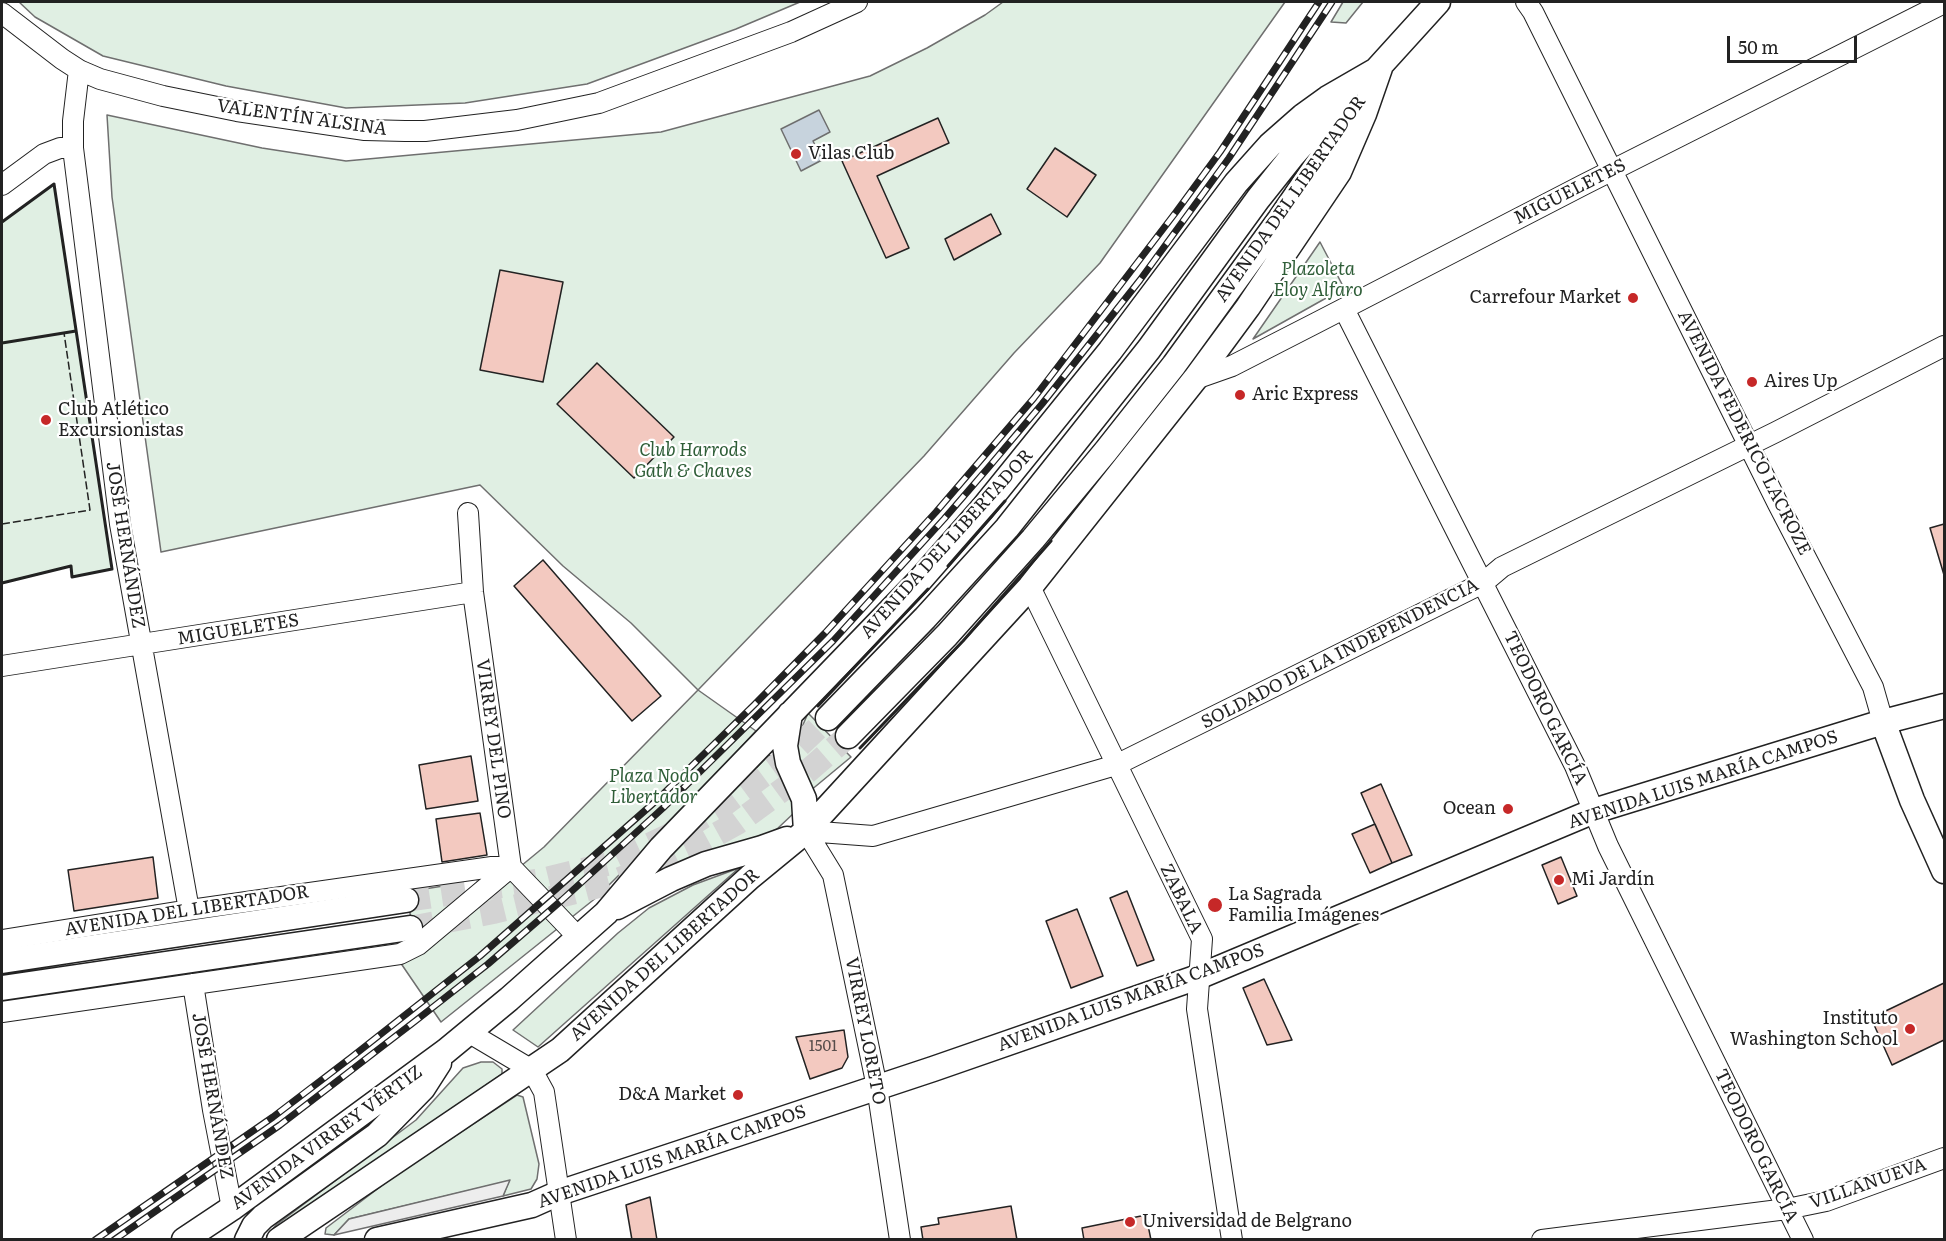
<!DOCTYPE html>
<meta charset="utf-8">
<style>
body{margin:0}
#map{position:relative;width:1946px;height:1241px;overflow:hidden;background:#fff;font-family:Literata,serif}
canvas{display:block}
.frame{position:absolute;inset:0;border:3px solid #222;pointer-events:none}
.scale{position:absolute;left:1727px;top:36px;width:130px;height:27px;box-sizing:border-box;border:3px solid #222;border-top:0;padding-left:8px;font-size:18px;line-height:21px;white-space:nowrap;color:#222;-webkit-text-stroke:4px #fff;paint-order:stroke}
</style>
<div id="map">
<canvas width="1946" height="1241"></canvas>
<div class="frame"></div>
<div class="scale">50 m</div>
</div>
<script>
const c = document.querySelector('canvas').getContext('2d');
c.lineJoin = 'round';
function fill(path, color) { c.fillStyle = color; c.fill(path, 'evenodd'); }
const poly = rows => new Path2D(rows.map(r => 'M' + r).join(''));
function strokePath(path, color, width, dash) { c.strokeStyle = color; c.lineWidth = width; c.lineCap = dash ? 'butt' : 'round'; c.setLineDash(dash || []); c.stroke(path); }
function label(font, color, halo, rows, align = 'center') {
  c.font = font + ' Literata,serif'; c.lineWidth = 4.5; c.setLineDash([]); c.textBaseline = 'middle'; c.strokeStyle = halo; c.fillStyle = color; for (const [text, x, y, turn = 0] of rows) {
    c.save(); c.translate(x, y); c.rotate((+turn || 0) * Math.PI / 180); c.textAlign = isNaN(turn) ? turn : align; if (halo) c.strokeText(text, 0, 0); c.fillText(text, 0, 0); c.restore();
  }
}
const green = poly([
 [19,2,800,2,736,29,587,84,465,103,346,108,226,86,103,56,35,17,19,2],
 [1003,2,1285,2,1100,263,1014,353,924,456,698,690,756,731,674,820,597,897,441,1022,400,962,412,956,544,847,698,690,631,623,563,566,480,485,161,552,112,197,107,115,262,148,346,161,661,132,870,76,927,48,985,15,1003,2],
 [1343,2,1363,2,1346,23,1331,22,1343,2],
 [54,184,112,569,72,577,71,566,2,583,2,222,54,184],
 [1320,242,1344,288,1253,339,1320,242],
 [808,713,851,757,810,791,797,759,797,739,808,713],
 [769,755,773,758,774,764,795,804,795,812,777,829,769,833,711,851,654,871,769,755],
 [739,868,538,1047,513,1030,618,933,649,908,693,885,739,868],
 [443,886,449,890,451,906,415,940,406,892,443,886],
 [481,1062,493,1062,502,1069,502,1074,267,1236,276,1225,416,1120,463,1068,481,1062],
 [517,1095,523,1097,539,1164,537,1179,531,1189,503,1196,509,1181,349,1219,334,1235,325,1234,326,1228,397,1174,517,1095]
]);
fill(green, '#e0efe3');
strokePath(green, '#6f6f6f', 1.5);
const parking = poly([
 [510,1180,503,1196,334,1235,349,1219,510,1180]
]);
fill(parking, '#ededed');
strokePath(parking, '#6f6f6f', 1.5);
const water = poly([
 [819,110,830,132,813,141,822,160,801,171,781,129,819,110]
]);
fill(water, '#c7d3dd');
strokePath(water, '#6f6f6f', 1.5);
const building = poly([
 [938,118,949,143,877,176,909,248,886,258,842,161,938,118],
 [1055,148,1096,175,1067,217,1027,189,1055,148],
 [991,214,1001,234,954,260,945,239,991,214],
 [500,270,563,282,543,382,480,370,500,270],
 [597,363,674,437,634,478,557,404,597,363],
 [1944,524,1944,575,1930,528,1944,524],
 [543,560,661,696,632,721,514,586,543,560],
 [471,756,478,801,426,809,419,765,471,756],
 [1381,784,1412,855,1392,863,1361,793,1381,784],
 [480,813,487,855,442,862,436,819,480,813],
 [1375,824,1392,863,1370,873,1352,834,1375,824],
 [153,857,158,898,74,911,68,870,153,857],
 [1561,857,1577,896,1558,904,1542,865,1561,857],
 [1127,891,1154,960,1137,966,1110,898,1127,891],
 [1077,909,1103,976,1071,988,1046,921,1077,909],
 [1264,979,1292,1040,1267,1045,1243,988,1264,979],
 [1944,983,1944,1040,1892,1065,1871,1018,1944,983],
 [844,1030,848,1057,842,1068,810,1079,796,1037,844,1030],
 [650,1197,657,1240,632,1240,626,1205,650,1197],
 [1011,1206,1017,1240,923,1240,921,1227,939,1224,938,1218,1011,1206],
 [1146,1215,1151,1240,1084,1240,1082,1228,1146,1215]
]);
fill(building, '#f3c9c0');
strokePath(building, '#222', 1.5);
strokePath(poly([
 [406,900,542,880,611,863,685,828,726,803,783,761,828,718],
 [410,928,493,912,576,892,610,883,651,867,690,849,737,823,808,771,848,736]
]), '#d3d3d3', 24, [24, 12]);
const minor = poly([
 [1526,2,1533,12,1778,504,1873,687,1883,722],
 [2,13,62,59,79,70,100,79,163,96,237,111,365,130,405,131,425,131,517,120,599,103,791,32,857,2],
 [79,70,73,121,73,148,120,524,189,910],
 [2,185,44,154,60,148,73,148],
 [1344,309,1575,766,1608,846,1803,1240],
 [1195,379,1232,366,1316,323,1585,184,1944,3],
 [468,513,473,592,511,867,578,937],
 [1030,587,1202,939,1197,1009,1232,1240],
 [2,666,473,592],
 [806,831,873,836,1116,765,1483,583,1502,567,1776,432,1944,346],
 [806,831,833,875,877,1087,900,1240],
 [2,940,189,910,492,867,511,867],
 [193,984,213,1110,232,1208],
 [2,1012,400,954,418,945,511,867],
 [468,1032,532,1070,544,1092,566,1240],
 [1542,1240,1787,1209,1826,1201,1944,1158]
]);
const major = poly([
 [1369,78,1438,2],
 [790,714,785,746,788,763,804,799,806,831],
 [828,718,925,618,1007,528,1149,349,1258,199,1293,155,1320,124,1342,104],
 [1883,722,1912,800,1944,871],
 [848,736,947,635,1033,539,1106,451,1174,365,1280,219,1350,117],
 [617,907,671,879,706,864,762,848,787,839],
 [2,961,406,900],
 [2,988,410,928],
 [184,1240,232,1208,446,1051,509,999,606,913,661,848,920,580,983,508,1110,351,1236,183,1270,145,1303,116,1328,98,1380,68],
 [247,1240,254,1226,263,1217,377,1135,423,1088,439,1063],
 [279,1240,560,1050,750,877,806,831,1030,587,1195,379,1248,307,1339,172,1364,114,1380,68],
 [377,1240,532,1205,559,1193,933,1069,1198,977,1594,811,1883,722,1944,706]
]);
strokePath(minor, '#222', 22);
strokePath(major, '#222', 27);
strokePath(minor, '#fff', 20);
strokePath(major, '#fff', 24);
const rail = poly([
 [95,1240,273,1117,353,1056,480,956,657,800,754,705,825,633,936,512,1034,398,1176,212,1220,152,1319,2],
 [114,1240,280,1125,414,1022,488,964,562,900,663,808,833,641,944,519,988,468,1042,404,1140,280,1229,158,1332,2]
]);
strokePath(rail, '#222', 7);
strokePath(rail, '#fff', 4.5, [14]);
strokePath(poly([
 [2,524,90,510,64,333]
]), '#222', 1.5, [8, 3]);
strokePath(poly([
 [2,222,54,184,112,569,72,577,71,566,2,583],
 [2,343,76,331],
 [948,566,1005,501],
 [818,706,928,589],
 [860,748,963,641,1051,541]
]), '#222', 3);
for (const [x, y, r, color] of [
 [796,154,6,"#c62828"],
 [1633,298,6,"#c62828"],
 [1752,382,6,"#c62828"],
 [1240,395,6,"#c62828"],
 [46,420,6,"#c62828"],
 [1508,809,6,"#c62828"],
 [1559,880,6,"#c62828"],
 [1215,905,8,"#c62828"],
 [1910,1029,6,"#c62828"],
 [738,1095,6,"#c62828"],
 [1130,1222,6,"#c62828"]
]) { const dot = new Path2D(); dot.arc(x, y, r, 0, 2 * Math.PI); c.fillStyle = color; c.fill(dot); strokePath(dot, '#fff', 2); }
label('15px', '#564c4a', null, [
 ["1501",823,1047]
]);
label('18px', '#222', '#fff', [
 ["VALENTÍN ALSINA",302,118,8],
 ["MIGUELETES",1570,192,-27],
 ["AVENIDA DEL LIBERTADOR",1291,199,-55],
 ["AVENIDA FEDERICO LACROZE",1744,433,63],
 ["AVENIDA DEL LIBERTADOR",947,544,-48],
 ["JOSÉ HERNÁNDEZ",125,545,81],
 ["MIGUELETES",238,630,-9],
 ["SOLDADO DE LA INDEPENDENCIA",1340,654,-27],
 ["TEODORO GARCÍA",1545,708,64],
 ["VIRREY DEL PINO",493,739,82],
 ["AVENIDA LUIS MARÍA CAMPOS",1703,780,-18],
 ["ZABALA",1181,899,64],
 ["AVENIDA DEL LIBERTADOR",187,911,-9],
 ["AVENIDA DEL LIBERTADOR",665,955,-42],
 ["AVENIDA LUIS MARÍA CAMPOS",1131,998,-20],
 ["VIRREY LORETO",865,1031,79],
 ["JOSÉ HERNÁNDEZ",212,1096,80],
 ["AVENIDA VIRREY VÉRTIZ",327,1138,-36],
 ["TEODORO GARCÍA",1756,1146,64],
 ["AVENIDA LUIS MARÍA CAMPOS",672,1157,-19],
 ["VILLANUEVA",1868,1184,-19]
]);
label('18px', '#222', '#fff', [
 ["Vilas Club",808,154],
 ["Carrefour Market",1621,298,"right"],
 ["Aires Up",1764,382],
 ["Aric Express",1252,395],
 ["Club Atlético",58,410],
 ["Excursionistas",58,431],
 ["Ocean",1496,809,"right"],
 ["Mi Jardín",1571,880],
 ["La Sagrada",1228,895],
 ["Familia Imágenes",1228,916],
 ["Instituto",1898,1019,"right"],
 ["Washington School",1898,1040,"right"],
 ["D&A Market",726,1095,"right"],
 ["Universidad de Belgrano",1142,1222]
], 'left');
label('italic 18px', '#2f5e38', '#fff', [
 ["Plazoleta",1318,270],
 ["Eloy Alfaro",1318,291],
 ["Club Harrods",693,451],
 ["Gath & Chaves",693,472],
 ["Plaza Nodo",654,777],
 ["Libertador",654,798]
]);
</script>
